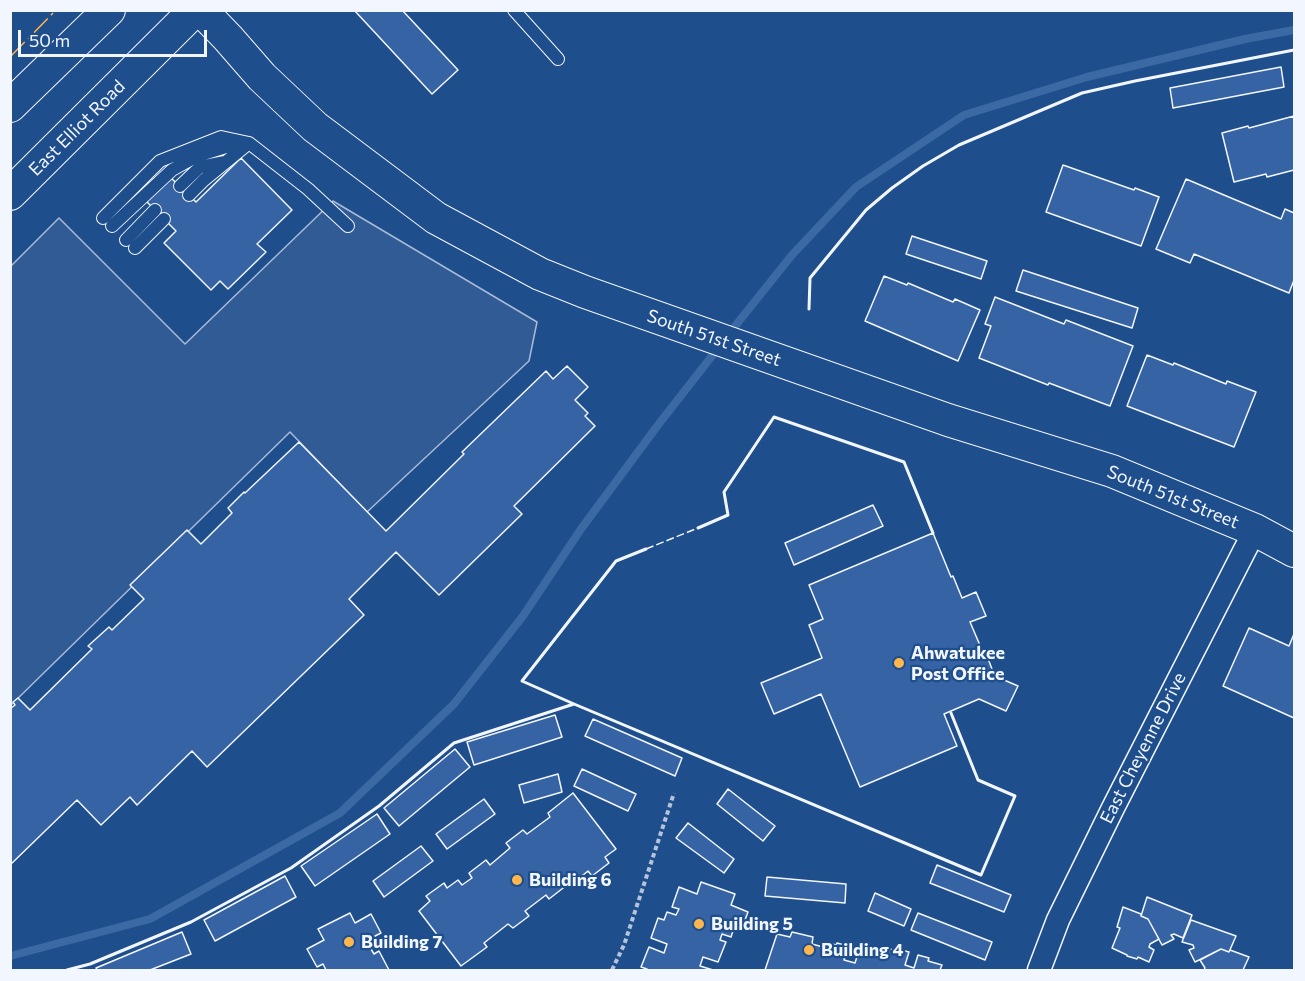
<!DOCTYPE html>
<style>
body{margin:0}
#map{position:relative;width:1305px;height:981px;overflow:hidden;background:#1f4e8c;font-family:Commissioner,sans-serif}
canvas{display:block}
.frame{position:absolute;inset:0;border:12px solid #f2f6ff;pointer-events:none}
.scale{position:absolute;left:18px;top:30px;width:189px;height:27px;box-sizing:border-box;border:3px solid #f2f6ff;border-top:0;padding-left:8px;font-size:18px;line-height:21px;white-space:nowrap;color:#f2f6ff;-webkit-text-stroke:4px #1f4e8c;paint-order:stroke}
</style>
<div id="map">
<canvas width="1305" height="981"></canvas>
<div class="frame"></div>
<div class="scale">50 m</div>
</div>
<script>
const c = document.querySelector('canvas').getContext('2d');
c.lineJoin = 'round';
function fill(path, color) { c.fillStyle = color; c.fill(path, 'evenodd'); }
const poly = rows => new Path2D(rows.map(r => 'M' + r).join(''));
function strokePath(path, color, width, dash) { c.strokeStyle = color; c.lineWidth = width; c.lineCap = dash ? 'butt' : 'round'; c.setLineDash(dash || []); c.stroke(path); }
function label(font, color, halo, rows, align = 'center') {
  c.font = font + ' Commissioner,sans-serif'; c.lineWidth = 4.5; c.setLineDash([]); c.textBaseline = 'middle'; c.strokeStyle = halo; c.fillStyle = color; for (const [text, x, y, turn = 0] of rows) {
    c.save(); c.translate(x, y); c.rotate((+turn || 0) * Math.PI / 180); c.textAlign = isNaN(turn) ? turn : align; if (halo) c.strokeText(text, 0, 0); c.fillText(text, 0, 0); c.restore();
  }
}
const parking = poly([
 [333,201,537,322,529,361,367,512,290,432,11,705,11,266,59,218,185,344,333,201]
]);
fill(parking, '#305b95');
strokePath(parking, '#a8bbd7', 1.5);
strokePath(poly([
 [728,335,792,255,856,187,964,115,1087,77,1245,39,1294,30],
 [10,956,150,919,340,813,454,704,523,616,581,529,658,425,719,347]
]), '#3b69a3', 8);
const building = poly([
 [354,10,402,10,458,70,432,94,354,10],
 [1281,67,1284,87,1173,108,1170,88,1281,67],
 [1294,116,1294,170,1267,177,1266,174,1234,182,1222,133,1248,126,1249,128,1294,116],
 [241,158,292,210,257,244,266,252,228,289,220,281,211,290,164,243,176,231,145,200,169,176,196,202,241,158],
 [1063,165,1134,190,1135,188,1159,197,1141,246,1046,212,1063,165],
 [1186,179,1281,219,1285,209,1294,213,1294,280,1289,293,1194,254,1190,263,1156,249,1186,179],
 [912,236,987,261,981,279,906,254,912,236],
 [1023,270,1138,308,1132,328,1016,291,1023,270],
 [884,276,907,285,908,283,953,302,955,299,980,310,958,361,865,321,884,276],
 [995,297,1064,324,1066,320,1133,346,1110,406,1049,383,1048,385,979,358,991,326,985,324,995,297],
 [1147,355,1173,365,1174,363,1226,384,1227,381,1256,392,1234,447,1127,406,1147,355],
 [567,366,588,387,575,400,588,413,585,416,595,426,514,506,522,514,439,595,396,552,349,599,364,615,207,767,192,751,137,805,130,797,101,825,77,800,10,865,10,709,15,705,13,702,18,698,30,710,92,649,88,646,109,627,112,630,144,599,130,585,187,530,201,544,232,513,228,508,244,492,245,493,299,442,386,531,464,454,462,452,546,371,553,379,567,366],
 [873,505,883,526,794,565,785,543,873,505],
 [933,533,951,577,953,576,962,598,976,592,986,616,970,622,985,657,987,656,992,669,990,674,1018,686,1006,711,979,699,944,714,957,746,860,787,821,694,774,714,761,683,822,658,809,625,823,619,809,585,933,533],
 [1249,628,1289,646,1294,634,1294,718,1223,686,1249,628],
 [555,715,562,737,474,765,467,742,555,715],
 [593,719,682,758,675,776,585,736,593,719],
 [455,749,470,767,399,826,384,808,455,749],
 [582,769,636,794,628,811,574,786,582,769],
 [558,774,562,792,524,803,519,785,558,774],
 [728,789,775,826,763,841,717,804,728,789],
 [573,793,616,849,605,857,609,863,592,876,588,871,577,880,573,874,563,881,567,885,549,899,546,895,525,911,529,916,513,928,508,924,484,943,487,947,461,966,419,911,430,901,426,896,444,883,447,888,458,880,462,885,472,878,469,873,486,860,490,865,510,848,506,843,523,830,527,834,550,817,548,813,573,793],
 [484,799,495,814,447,849,436,834,484,799],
 [377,814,390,834,315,886,301,866,377,814],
 [688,823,734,859,724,873,676,838,688,823],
 [421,846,433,861,384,897,373,881,421,846],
 [937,865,1011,895,1004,912,930,883,937,865],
 [285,876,296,897,215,941,204,920,285,876],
 [767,877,846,884,845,903,765,896,767,877],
 [701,882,735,894,731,905,748,912,741,931,734,928,731,937,722,934,720,940,726,942,718,962,703,957,700,966,713,970,647,970,647,969,641,967,649,947,664,953,667,944,651,938,658,918,664,920,667,912,676,915,679,909,672,907,679,887,697,894,701,882],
 [875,893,911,909,904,926,868,911,875,893],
 [1147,897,1192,915,1183,938,1174,934,1171,935,1174,939,1162,945,1148,919,1141,916,1147,897],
 [1123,907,1141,914,1141,916,1148,919,1159,939,1150,944,1149,947,1154,950,1149,962,1138,957,1137,959,1127,956,1127,955,1112,948,1120,928,1117,927,1123,907],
 [350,913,355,923,371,914,381,933,375,936,379,944,371,949,374,954,379,951,389,970,325,970,326,970,323,964,317,967,307,949,324,940,318,929,350,913],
 [918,913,992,942,985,960,911,930,918,913],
 [1191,920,1236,936,1229,952,1221,949,1195,962,1189,950,1194,948,1193,945,1182,942,1191,920],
 [182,932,191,954,150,970,97,970,96,968,182,932],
 [792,932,813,937,812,944,823,947,824,942,836,945,837,943,848,946,844,960,855,963,859,950,865,952,865,954,880,958,884,947,896,951,897,949,909,952,905,965,914,968,918,955,929,958,928,961,942,965,940,970,765,970,777,934,790,937,792,932],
 [1221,949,1229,952,1230,950,1249,957,1243,970,1204,970,1205,968,1200,960,1221,949]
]);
fill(building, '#3563a3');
strokePath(building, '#f2f6ff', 1.5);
const lane = poly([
 [514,10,558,59],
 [180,186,200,167,225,162],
 [189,195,204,180,249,143],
 [103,218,160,161,221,137,249,143,308,189,348,226],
 [112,226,172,170,197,156,242,142],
 [126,240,155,210],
 [135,248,164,219]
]);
const street = poly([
 [1039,970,1058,920,1113,808,1255,530]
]);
const secondary = poly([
 [201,10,228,38,262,77,315,127,436,218,540,274,585,292,948,420,1112,471,1255,530,1294,551],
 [10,106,109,10],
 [10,194,195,10]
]);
strokePath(lane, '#f2f6ff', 14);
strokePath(street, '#f2f6ff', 25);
strokePath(secondary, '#f2f6ff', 34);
strokePath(poly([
 [612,970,624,945,674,793]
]), '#b3c4dc', 4, [4.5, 3]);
strokePath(lane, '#1f4e8c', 12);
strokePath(street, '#1f4e8c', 22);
strokePath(secondary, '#1f4e8c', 32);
strokePath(poly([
 [646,549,698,528]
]), '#f2f6ff', 1.5, [8, 3]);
strokePath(poly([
 [809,309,810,278,866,210,892,188,923,166,959,145,1082,93,1135,81,1294,50],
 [698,528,728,515,724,492,774,417,904,462,933,533],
 [646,549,616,561,522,681,574,704,981,875,1015,796,978,780,951,713],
 [67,970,90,964,191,922,291,868,379,806,454,743,574,704]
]), '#f2f6ff', 3);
strokePath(poly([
 [10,57,56,10]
]), '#ffb74d', 1.5, [21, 4.5, 3, 4.5]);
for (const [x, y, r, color] of [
 [899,663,6,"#ffb74d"],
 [517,880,6,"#ffb74d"],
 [699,924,6,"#ffb74d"],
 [349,942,6,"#ffb74d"],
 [809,950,6,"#ffb74d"]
]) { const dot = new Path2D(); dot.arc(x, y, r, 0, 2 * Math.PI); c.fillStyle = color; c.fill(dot); strokePath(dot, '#1f4e8c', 2); }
label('18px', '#f2f6ff', '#1f4e8c', [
 ["East Elliot Road",77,128,-45],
 ["South 51st Street",714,338,19],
 ["South 51st Street",1173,497,22],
 ["East Cheyenne Drive",1143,748,-63]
]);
label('bold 18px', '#f2f6ff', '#1f4e8c', [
 ["Ahwatukee",911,653],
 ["Post Office",911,674],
 ["Building 6",529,880],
 ["Building 5",711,924],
 ["Building 7",361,942],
 ["Building 4",821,950]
], 'left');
</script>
